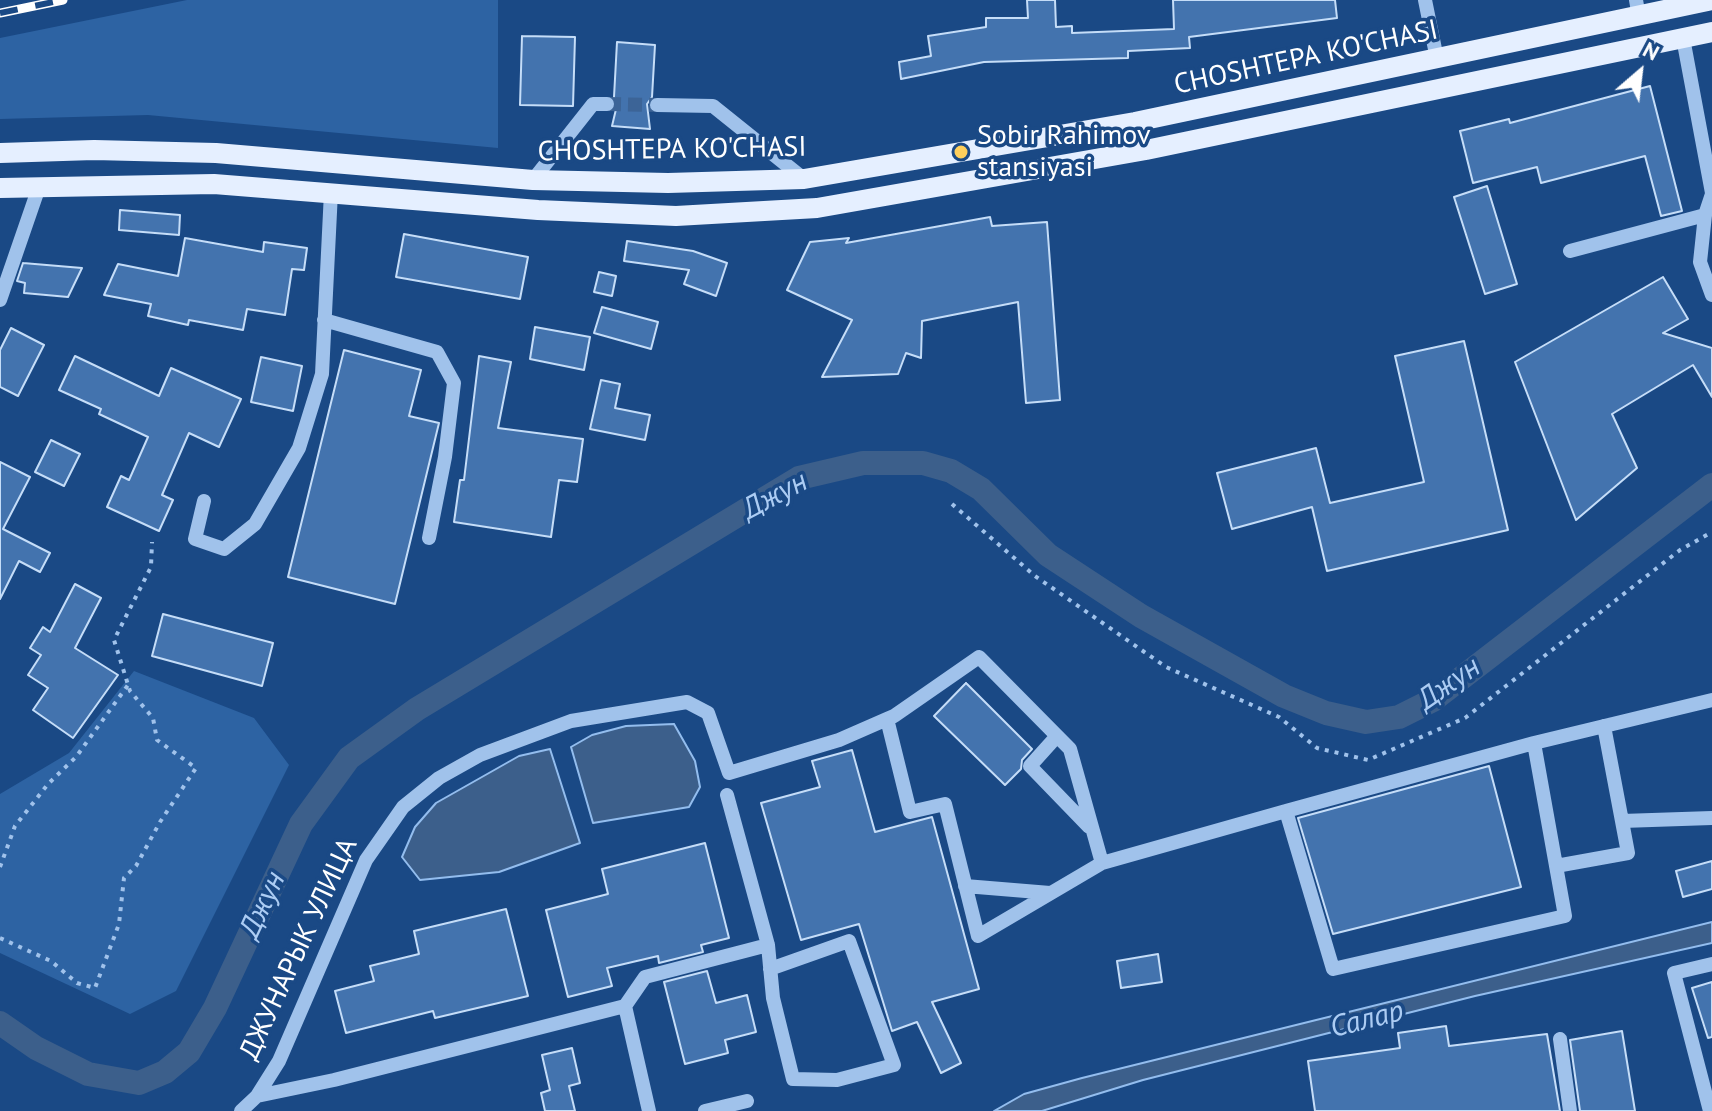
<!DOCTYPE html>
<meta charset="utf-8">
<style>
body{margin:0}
#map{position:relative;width:1712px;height:1111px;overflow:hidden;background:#1a4985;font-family:"PT Sans",sans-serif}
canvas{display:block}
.north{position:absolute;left:1600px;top:32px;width:80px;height:80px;-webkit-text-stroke:6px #1a4985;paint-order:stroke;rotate:28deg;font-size:22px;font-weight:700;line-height:32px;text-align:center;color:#fff}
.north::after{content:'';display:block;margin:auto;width:28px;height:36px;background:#fff;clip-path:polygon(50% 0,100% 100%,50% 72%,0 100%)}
</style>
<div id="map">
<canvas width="1712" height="1111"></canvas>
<div class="north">N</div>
</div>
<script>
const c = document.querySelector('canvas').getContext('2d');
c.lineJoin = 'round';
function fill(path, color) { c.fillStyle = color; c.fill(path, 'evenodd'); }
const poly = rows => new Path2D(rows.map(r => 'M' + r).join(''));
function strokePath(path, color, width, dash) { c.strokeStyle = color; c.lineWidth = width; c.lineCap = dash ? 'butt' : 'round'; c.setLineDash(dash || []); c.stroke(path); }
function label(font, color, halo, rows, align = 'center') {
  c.font = font + ' "PT Sans",sans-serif'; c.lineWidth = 7; c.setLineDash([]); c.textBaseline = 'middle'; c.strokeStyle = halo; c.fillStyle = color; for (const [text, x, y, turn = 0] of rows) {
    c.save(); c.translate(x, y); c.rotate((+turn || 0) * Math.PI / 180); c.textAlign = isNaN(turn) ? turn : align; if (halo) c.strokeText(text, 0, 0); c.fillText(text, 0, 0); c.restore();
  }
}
fill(poly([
 [187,0,498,0,498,148,148,115,0,119,0,38],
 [134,671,254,718,289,765,176,991,130,1014,0,953,0,794,69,753]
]), '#2d63a3');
const water = poly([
 [674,724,695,761,700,787,689,807,593,823,571,747,592,735,626,726,674,724],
 [550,749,580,843,499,872,420,880,402,857,415,827,436,803,519,756,550,749],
 [1712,922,1712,943,1475,996,1143,1080,1042,1111,994,1111,1024,1094,1082,1078,1712,922]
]);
fill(water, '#3c5f8b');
strokePath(water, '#93bdee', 2);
strokePath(poly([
 [0,1023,36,1048,88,1074,139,1083,165,1072,189,1052,215,1008,301,824,349,758,417,709,799,478,863,463,923,463,951,471,981,489,1048,555,1141,616,1284,696,1326,713,1366,722,1399,717,1433,700,1712,485]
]), '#3c5f8b', 24);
const building = poly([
 [1027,0,1055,0,1056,27,1072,26,1072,33,1174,29,1173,0,1335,0,1337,18,1189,37,1190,48,1128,51,1128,58,984,62,901,79,899,62,931,56,928,36,986,27,986,18,1028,18,1027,0],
 [522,36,575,37,573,106,520,105,522,36],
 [617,42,655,45,652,97,647,104,650,129,612,126,617,105,614,97,617,42],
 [1650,86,1682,211,1661,216,1645,156,1541,183,1537,167,1473,183,1460,131,1509,119,1510,123,1650,86],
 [1487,186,1517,284,1485,294,1454,197,1487,186],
 [120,210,180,215,179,235,119,230,120,210],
 [990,217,992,226,1047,222,1060,400,1026,403,1018,302,922,321,921,358,906,353,898,374,822,377,852,320,787,290,810,242,849,238,846,243,990,217],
 [404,234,528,257,520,299,396,277,404,234],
 [185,238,263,252,264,242,307,248,304,270,292,269,285,315,247,309,243,330,189,320,188,325,148,316,151,304,104,295,118,264,178,276,185,238],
 [627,241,693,251,727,263,716,296,684,284,689,270,624,261,627,241],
 [23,263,82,268,68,297,24,293,25,283,17,281,23,263],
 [599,272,616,276,612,296,594,292,599,272],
 [1663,277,1688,319,1663,333,1712,348,1712,397,1693,365,1612,414,1637,468,1576,520,1515,362,1663,277],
 [602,307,658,322,651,349,594,333,602,307],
 [535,327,590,337,584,370,530,359,535,327],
 [11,328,44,345,18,396,0,387,0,350,11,328],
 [1464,341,1508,530,1327,571,1312,507,1232,529,1217,473,1316,448,1330,503,1424,482,1395,356,1464,341],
 [344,350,421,370,409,416,439,423,395,604,288,577,344,350],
 [75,356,159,396,171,368,241,399,219,447,189,433,162,495,173,500,159,531,107,507,121,476,129,480,148,437,99,414,101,409,59,390,75,356],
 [479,356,511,362,498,428,583,439,577,482,559,480,551,537,454,522,460,480,464,480,479,356],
 [261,357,302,366,293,411,251,402,261,357],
 [601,380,620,384,615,408,650,415,645,440,590,429,601,380],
 [51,440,80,454,64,486,35,472,51,440],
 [0,462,30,477,3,529,50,553,40,572,19,561,0,599,0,462],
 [75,584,101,598,75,648,118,675,73,738,33,710,48,688,28,675,41,655,30,648,43,627,50,632,75,584],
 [163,614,273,643,262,686,152,656,163,614],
 [966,683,1032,749,1022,760,1021,769,1005,785,934,716,966,683],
 [852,750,875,832,932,817,979,989,932,1002,961,1063,941,1073,917,1022,892,1031,859,924,801,940,761,803,820,787,812,761,852,750],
 [1489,766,1521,887,1333,934,1298,818,1489,766],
 [705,843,729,938,701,945,703,952,659,963,658,956,607,968,612,986,568,997,546,910,608,894,602,869,705,843],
 [1712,861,1712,889,1683,897,1676,871,1712,861],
 [506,909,528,996,435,1018,433,1011,346,1033,335,991,374,981,370,966,419,954,414,931,506,909],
 [1158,954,1162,982,1121,988,1117,961,1158,954],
 [707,971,716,1003,747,995,756,1032,725,1040,728,1053,685,1064,664,982,707,971],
 [1712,982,1712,1037,1708,1038,1692,988,1712,982],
 [1446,1026,1449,1046,1547,1034,1560,1111,1315,1111,1308,1061,1400,1048,1398,1033,1446,1026],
 [1622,1031,1635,1111,1580,1111,1570,1040,1622,1031],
 [572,1048,580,1083,569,1086,575,1111,545,1111,541,1093,550,1090,542,1055,572,1048]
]);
fill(building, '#4373ae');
strokePath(building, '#c5ddf8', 2);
strokePath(poly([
 [607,104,657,105]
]), '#3c6497', 14, [14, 7]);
strokePath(poly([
 [952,504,1035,576,1166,667,1279,717,1317,748,1368,760,1465,718,1680,550,1712,532],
 [0,867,15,826,48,784,76,757,128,685],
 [0,938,51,961,77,983,95,988,119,924,124,878,136,866,160,822,196,768,157,740,153,718,130,691,114,640,151,567,152,542]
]), '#a0c2eb', 4, [4, 6]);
strokePath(poly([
 [1425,0,1437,59],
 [1636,0,1639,17],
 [1683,38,1712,193],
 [657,105,713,106,804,179],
 [533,180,593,104,607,104],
 [1712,194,1705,215,1700,262,1712,295],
 [1570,251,1705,215],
 [0,300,39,187],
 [324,320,437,352,454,383,445,457,429,538],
 [204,501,195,539,224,549,255,524,299,448,322,374,331,192],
 [1057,736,1030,766,1089,827],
 [1534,743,1712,700],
 [1622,821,1712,818],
 [1102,863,1286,811,1534,743,1565,916,1333,969,1286,811],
 [1556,866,1628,853,1604,726],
 [965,886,1050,893],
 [768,945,773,998,793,1079,837,1080,894,1065,849,941,770,969],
 [625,1006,645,977,768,945,727,795],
 [1560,1039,1570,1111],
 [257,1096,334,1080,625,1006,649,1111],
 [241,1111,257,1096,279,1061,366,860,403,807,439,778,480,755,571,721,687,702,708,713,729,773,839,740,887,719,894,716,979,657,1070,749,1102,863,978,936,945,804,910,812,887,719],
 [705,1111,747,1101],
 [1710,1111,1674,973,1712,964]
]), '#a0c2eb', 14);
strokePath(poly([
 [0,153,94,150,216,153,533,180,668,183,804,179,1135,122,1712,0],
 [0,188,214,184,538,210,676,216,817,208,1146,150,1712,32]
]), '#e5efff', 20);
const rail = poly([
 [0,13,63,0]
]);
strokePath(rail, '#fff', 9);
strokePath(rail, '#1a4985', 6, [18]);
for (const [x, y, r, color] of [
 [961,152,8,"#fecf5c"]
]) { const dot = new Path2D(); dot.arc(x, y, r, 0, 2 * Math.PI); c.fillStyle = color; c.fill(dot); strokePath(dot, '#1a4985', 3); }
label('28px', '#fff', '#1a4985', [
 ["CHOSHTEPA KO'CHASI",1306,58,-12],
 ["CHOSHTEPA KO'CHASI",672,150,-1],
 ["ДЖУНАРЫК УЛИЦА",299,949,-65]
]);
label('28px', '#fff', '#1a4985', [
 ["Sobir Rahimov",977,136],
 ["stansiyasi",977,168]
], 'left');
label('italic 30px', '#acccf3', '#1a4985', [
 ["Джун",775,496,-28],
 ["Джун",1449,684,-35],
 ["Джун",263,905,-65],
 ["Салар",1367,1020,-14]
]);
</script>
